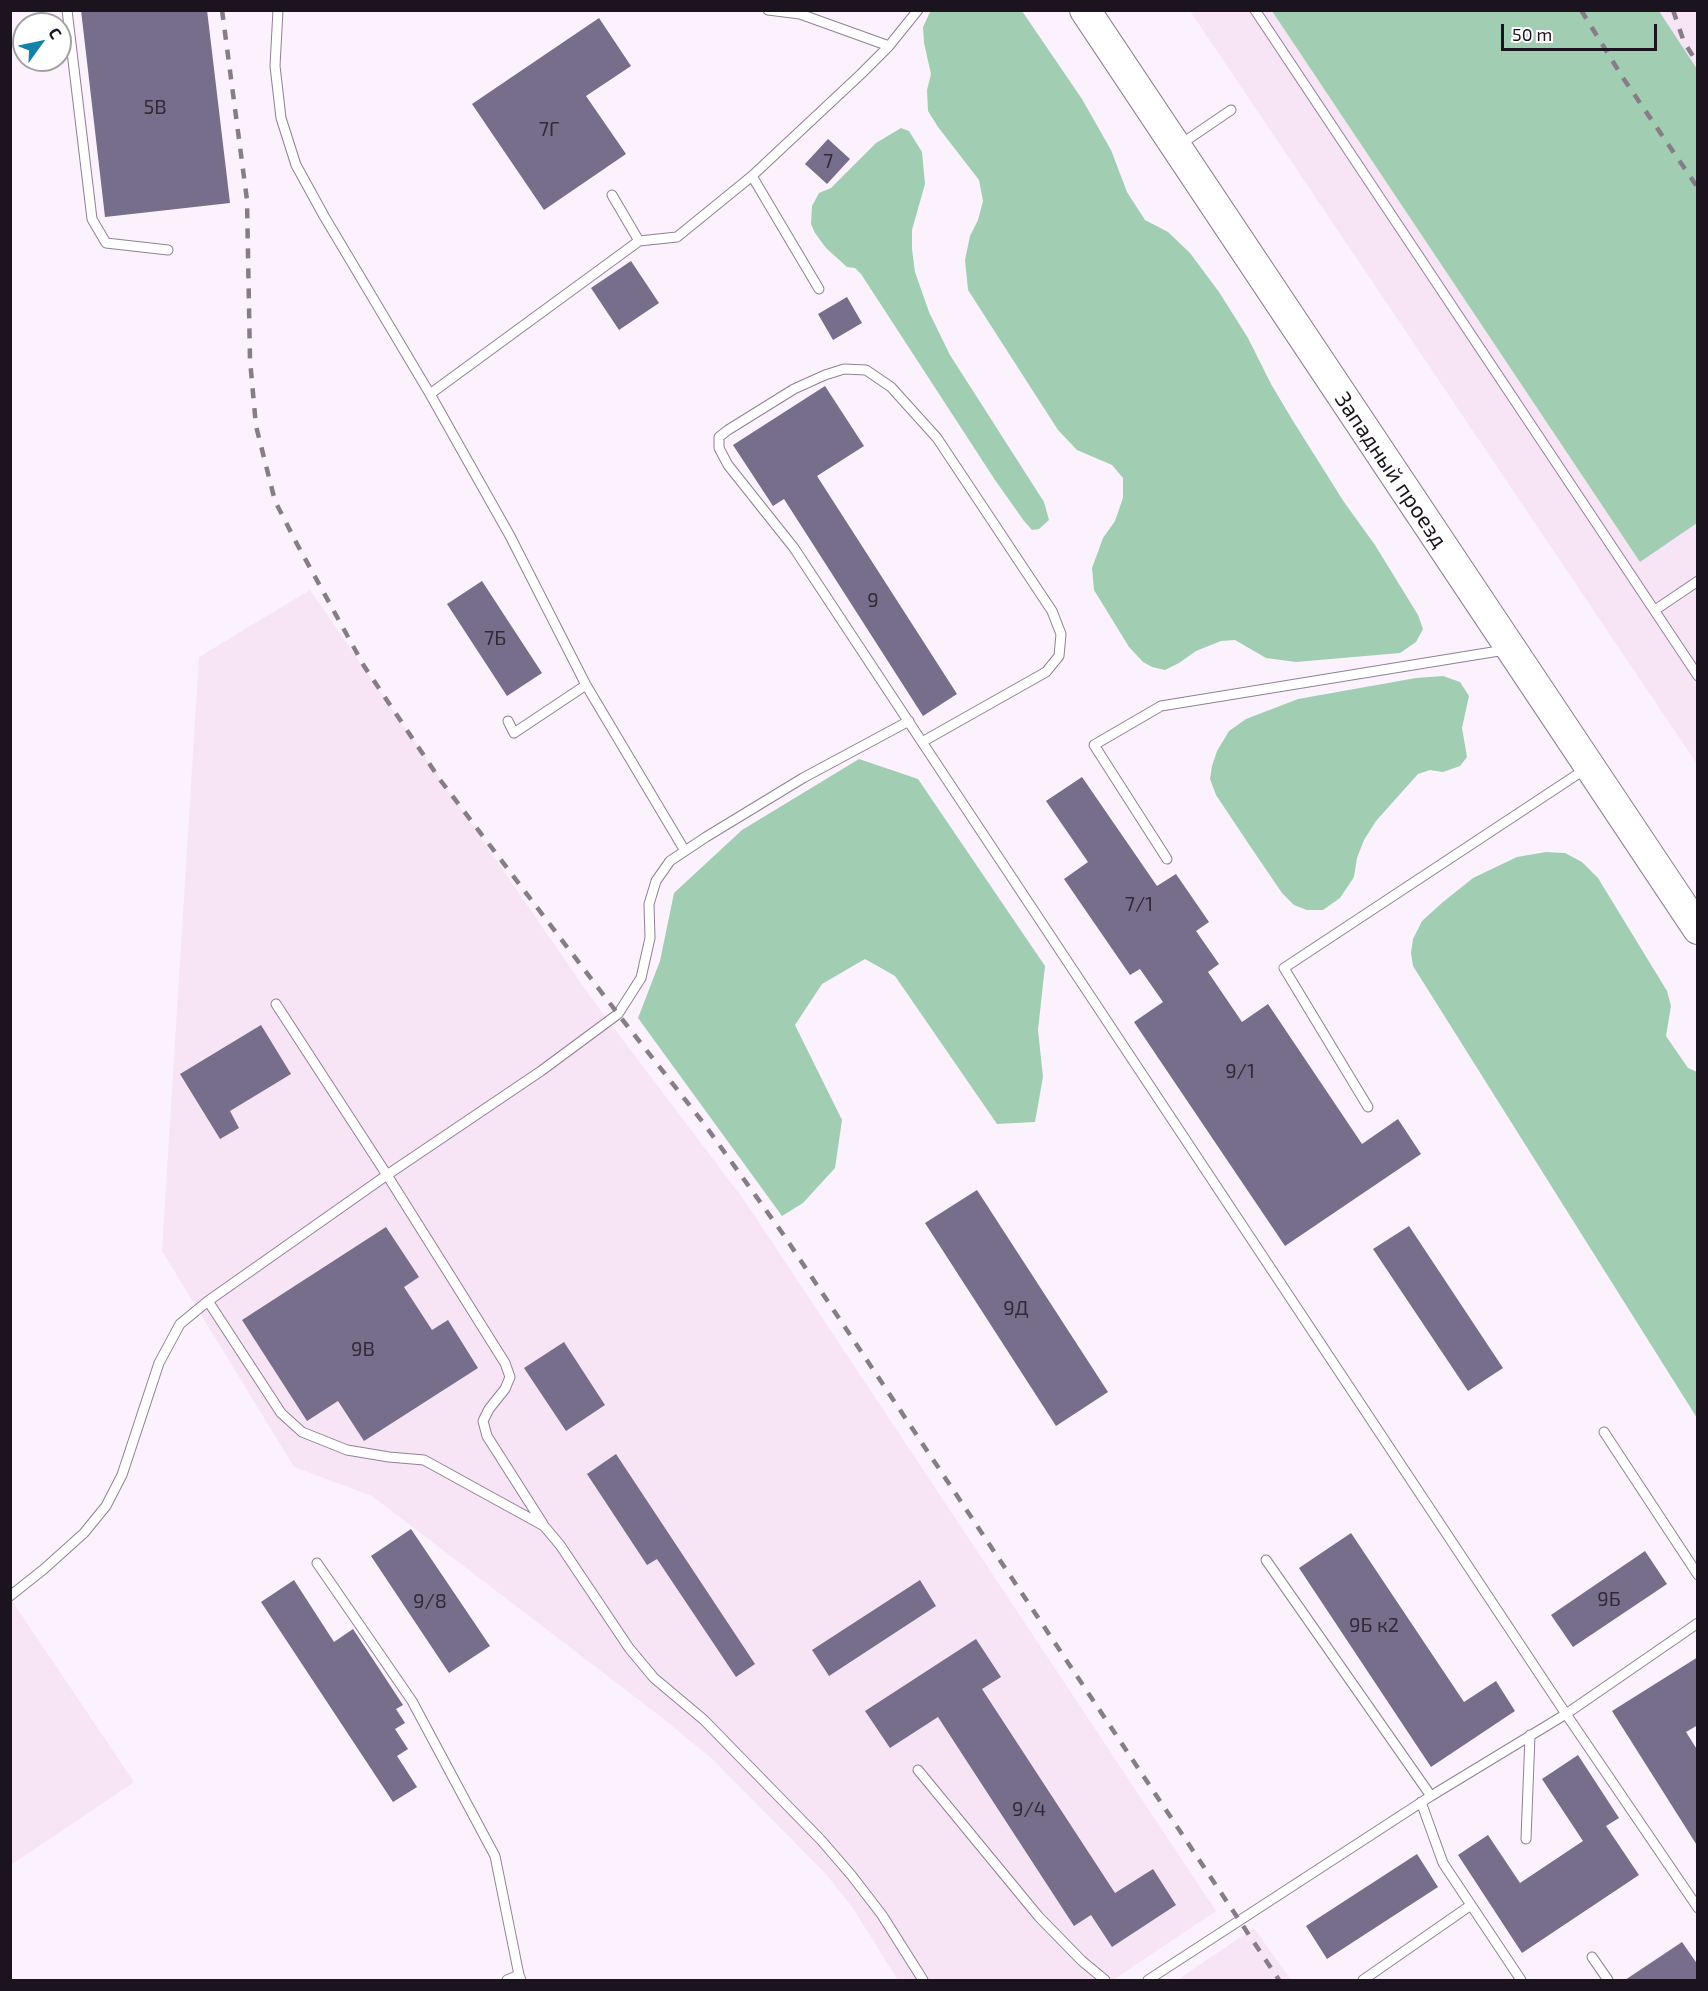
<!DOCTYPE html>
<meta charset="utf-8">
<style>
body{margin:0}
#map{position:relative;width:1708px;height:1991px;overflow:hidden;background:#fbf2fd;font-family:"Exo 2",sans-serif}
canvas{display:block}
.frame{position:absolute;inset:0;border:12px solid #1b131d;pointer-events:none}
.north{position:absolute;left:12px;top:12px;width:60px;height:60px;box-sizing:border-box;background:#fff;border:2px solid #a4a1a5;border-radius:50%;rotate:57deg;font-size:16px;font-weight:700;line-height:24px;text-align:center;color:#1b131d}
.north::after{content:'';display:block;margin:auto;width:21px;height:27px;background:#1183aa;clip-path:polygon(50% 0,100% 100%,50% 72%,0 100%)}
.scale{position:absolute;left:1501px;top:24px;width:156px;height:27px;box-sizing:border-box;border:3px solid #1b131d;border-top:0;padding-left:8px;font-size:18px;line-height:21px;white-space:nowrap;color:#1b131d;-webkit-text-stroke:4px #fff;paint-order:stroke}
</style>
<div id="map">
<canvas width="1708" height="1991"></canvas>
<div class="frame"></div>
<div class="north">С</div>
<div class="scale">50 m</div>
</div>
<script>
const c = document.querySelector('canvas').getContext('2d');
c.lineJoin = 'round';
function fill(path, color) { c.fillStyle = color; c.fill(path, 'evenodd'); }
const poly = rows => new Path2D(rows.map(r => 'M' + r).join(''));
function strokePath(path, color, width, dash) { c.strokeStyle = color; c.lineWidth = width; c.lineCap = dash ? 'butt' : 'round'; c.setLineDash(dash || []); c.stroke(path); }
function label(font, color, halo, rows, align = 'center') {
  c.font = font + ' "Exo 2",sans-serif'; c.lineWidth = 4.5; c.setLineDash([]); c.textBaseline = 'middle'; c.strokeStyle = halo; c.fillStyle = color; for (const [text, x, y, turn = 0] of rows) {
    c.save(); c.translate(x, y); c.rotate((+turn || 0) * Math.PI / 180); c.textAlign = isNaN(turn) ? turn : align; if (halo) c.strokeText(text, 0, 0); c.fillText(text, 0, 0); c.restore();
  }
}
fill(poly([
 [1190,11,1697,11,1697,764,1485,449],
 [310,590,592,999,744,1200,1216,1911,1113,1980,898,1980,852,1907,825,1873,710,1757,656,1713,372,1496,294,1467,162,1251,199,657],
 [10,1598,134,1782,11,1865,10,1865],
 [1254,1928,1291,1980,1177,1980]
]), '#f7e5f6');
fill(poly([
 [931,10,1022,11,1082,99,1111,150,1127,192,1145,220,1168,232,1190,253,1219,292,1248,338,1271,384,1293,421,1344,502,1375,545,1418,615,1423,629,1416,642,1400,653,1296,662,1266,658,1235,640,1221,641,1196,651,1179,663,1165,670,1152,667,1143,662,1129,647,1094,590,1092,568,1103,538,1115,521,1123,498,1123,478,1112,465,1077,450,1058,430,968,290,965,260,970,236,978,220,983,201,979,180,938,127,928,111,927,90,931,74,924,43,923,27],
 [1272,11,1659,11,1697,69,1697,523,1640,562],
 [901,128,909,131,922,152,925,184,912,230,912,249,915,272,929,312,950,355,1044,502,1049,520,1039,529,1032,530,1024,521,995,480,861,274,855,268,847,267,826,248,815,233,811,224,812,206,819,193,831,188,876,143],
 [1443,676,1460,682,1469,696,1462,728,1467,757,1460,766,1443,772,1430,770,1418,774,1376,821,1364,840,1357,858,1354,877,1340,898,1323,910,1307,910,1294,905,1282,893,1252,849,1216,795,1210,779,1212,766,1217,751,1229,731,1246,719,1298,699,1416,678],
 [859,759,918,779,1045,966,1038,1030,1043,1077,1035,1122,997,1124,895,976,865,959,822,984,795,1025,842,1120,835,1168,803,1203,782,1216,638,1018,660,961,674,893,742,830],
 [1546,852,1565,853,1582,862,1598,878,1667,991,1671,1006,1666,1036,1688,1068,1697,1072,1697,1418,1413,966,1411,953,1413,939,1422,921,1443,902,1473,878,1517,857]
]), '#a1ceb2');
fill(poly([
 [81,10,207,10,230,203,105,217],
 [599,18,631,66,586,96,626,154,544,210,472,104],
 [828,139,850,159,827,184,805,164],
 [631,261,659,303,619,330,591,288],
 [847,297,862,323,833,340,818,314],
 [825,386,864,446,817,476,957,694,923,716,784,499,773,506,733,445],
 [482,581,542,673,507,696,447,604],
 [1082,777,1157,886,1176,874,1209,922,1196,931,1219,964,1208,972,1242,1022,1268,1004,1362,1144,1398,1119,1421,1154,1285,1246,1134,1022,1163,1002,1140,969,1130,975,1064,879,1088,862,1046,801],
 [261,1025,291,1074,230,1111,239,1128,220,1139,180,1074],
 [977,1190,1108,1392,1056,1426,925,1223],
 [1409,1226,1503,1368,1468,1391,1373,1249],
 [386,1227,419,1277,404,1287,432,1330,448,1320,478,1368,364,1441,338,1401,307,1421,242,1320],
 [564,1342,605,1405,566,1431,524,1368],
 [616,1454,755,1664,736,1677,657,1559,647,1565,587,1474],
 [411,1529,490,1646,449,1673,371,1556],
 [1351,1533,1464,1702,1496,1681,1515,1711,1431,1767,1299,1568],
 [1645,1551,1667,1584,1573,1647,1551,1615],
 [294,1580,334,1642,353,1629,403,1705,396,1709,405,1723,395,1729,408,1749,397,1756,417,1787,393,1802,261,1602],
 [920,1580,936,1606,829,1676,812,1650],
 [976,1639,1001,1677,982,1689,1115,1893,1153,1869,1176,1905,1112,1947,1091,1915,1074,1926,938,1717,890,1748,865,1711],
 [1698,1657,1698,1725,1686,1732,1698,1751,1698,1847,1612,1711],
 [1578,1755,1619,1818,1606,1826,1639,1875,1522,1953,1458,1855,1488,1835,1520,1883,1583,1841,1542,1779],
 [1417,1854,1438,1887,1327,1959,1306,1926],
 [1682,1942,1698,1965,1698,1980,1625,1980]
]), '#766e8a');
const service = poly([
 [67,10,92,219,106,243,168,250],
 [278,10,275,66,281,118,296,165,324,216,430,394,510,536,586,685,685,851],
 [768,10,800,14,889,46],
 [1255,10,1698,676],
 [1181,144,1231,110],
 [752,176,819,289],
 [612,195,639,241],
 [430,394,639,241,677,237,752,176,861,74,889,46,918,10],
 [1655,610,1698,581],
 [508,721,514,733,586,685],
 [922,742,1046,672,1059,656,1061,634,1052,611,937,438,891,387,866,370,844,369,825,375,794,389,728,430,719,437,719,448,728,465,794,548,922,742,1566,1714,1698,1908],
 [1167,859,1094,745,1161,706,1505,650],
 [276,1004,387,1175,505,1363,510,1377,505,1389,489,1409,483,1421,487,1436,543,1524],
 [1368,1107,1284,968,1587,768],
 [208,1301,281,1413,302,1432,347,1450,389,1457,424,1460,544,1526,560,1545,629,1648,654,1678,704,1720,821,1840,852,1876,882,1915,923,1980],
 [1604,1432,1698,1575],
 [1266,1560,1431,1796],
 [317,1563,412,1701,495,1856,519,1975,521,1980],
 [10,1596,44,1569,84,1533,106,1506,122,1475,159,1363,180,1324,208,1301,387,1175,541,1071,618,1014,641,978,650,938,649,904,656,881,670,861,706,837,803,778,909,721],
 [918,1770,1039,1917,1082,1961,1105,1980],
 [1421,1802,1443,1863,1521,1980],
 [1526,1839,1530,1735],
 [1592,1957,1608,1980],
 [507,1980,519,1975],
 [1148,1980,1431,1796,1566,1714,1698,1623],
 [1363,1980,1471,1905]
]);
const primary = poly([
 [1085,10,1698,929]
]);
strokePath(service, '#927f98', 11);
strokePath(primary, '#927f98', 32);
strokePath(service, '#fff', 9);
strokePath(primary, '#fff', 30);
strokePath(poly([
 [222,10,247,200,250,360,256,426,275,501,297,544,364,666,441,781,618,1014,705,1125,783,1234,1279,1980],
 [1581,10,1623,78,1698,188],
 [1673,10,1684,42,1698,64]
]), '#867d88', 4.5, [10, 10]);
label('20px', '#322a38', null, [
 ["5В",155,107],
 ["7Г",549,129],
 ["7",828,161],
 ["9",873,600],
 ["7Б",495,638],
 ["7/1",1139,904],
 ["9/1",1240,1071],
 ["9Д",1016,1308],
 ["9В",363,1349],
 ["9Б",1609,1599],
 ["9/8",430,1601],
 ["9Б к2",1374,1625],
 ["9/4",1029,1809]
]);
label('22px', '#1b131d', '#fff', [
 ["Западный проезд",1391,470,56]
]);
</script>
